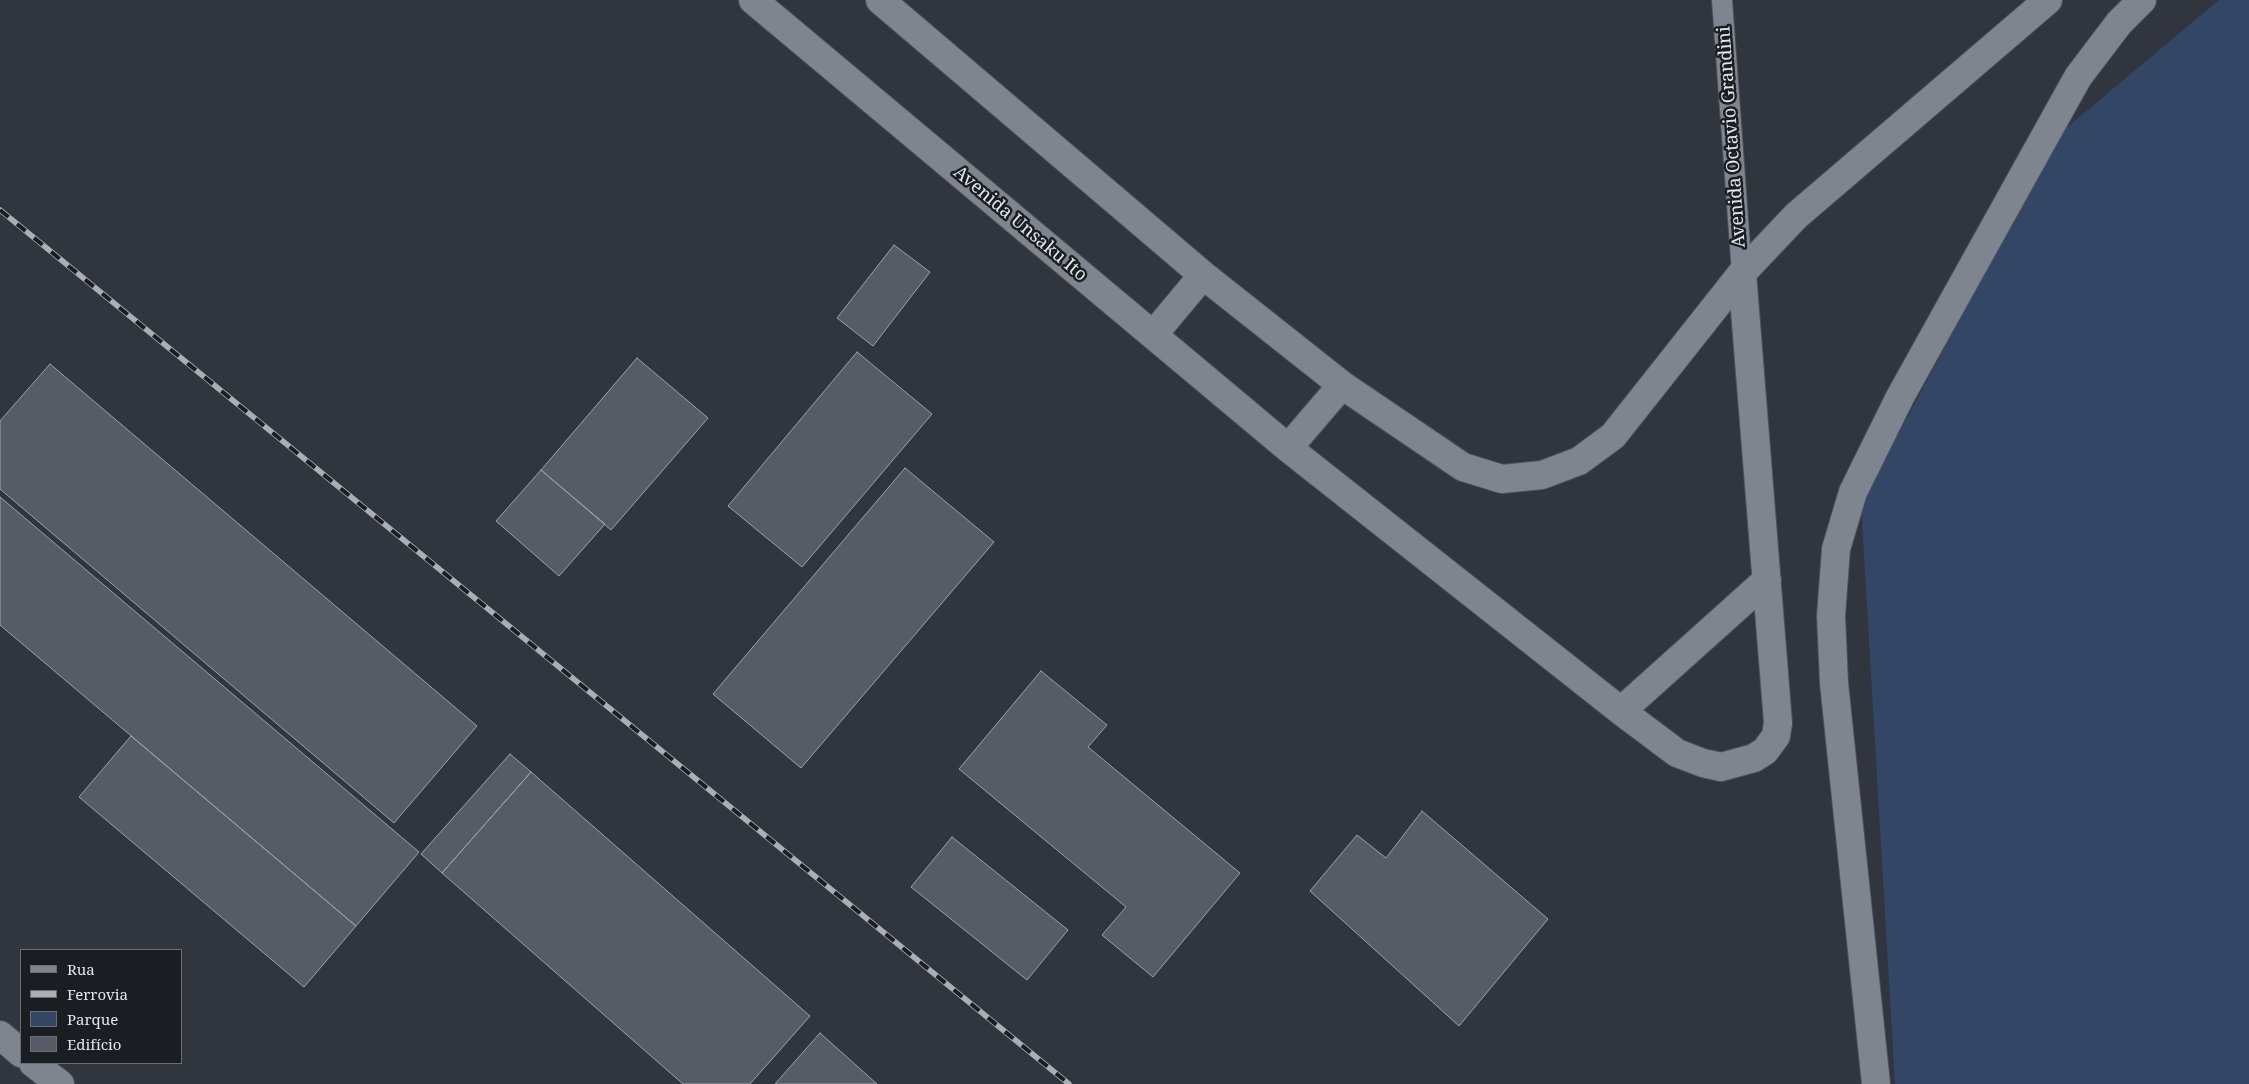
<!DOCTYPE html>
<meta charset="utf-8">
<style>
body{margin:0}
#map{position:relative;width:2249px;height:1084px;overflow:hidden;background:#30353e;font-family:"Noto Serif",serif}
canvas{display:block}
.legend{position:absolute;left:20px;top:949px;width:162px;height:115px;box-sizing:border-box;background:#1a1d21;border:1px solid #6a6d72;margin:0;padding:6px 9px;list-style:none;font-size:15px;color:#e2e6eb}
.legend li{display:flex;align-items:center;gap:10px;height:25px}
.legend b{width:25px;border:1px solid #6a6d72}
</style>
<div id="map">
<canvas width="2249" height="1084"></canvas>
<ul class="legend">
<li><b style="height:6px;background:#7f858f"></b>Rua</li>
<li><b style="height:6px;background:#aaafb5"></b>Ferrovia</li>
<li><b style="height:14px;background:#344666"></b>Parque</li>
<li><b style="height:14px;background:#565b65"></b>Edifício</li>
</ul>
</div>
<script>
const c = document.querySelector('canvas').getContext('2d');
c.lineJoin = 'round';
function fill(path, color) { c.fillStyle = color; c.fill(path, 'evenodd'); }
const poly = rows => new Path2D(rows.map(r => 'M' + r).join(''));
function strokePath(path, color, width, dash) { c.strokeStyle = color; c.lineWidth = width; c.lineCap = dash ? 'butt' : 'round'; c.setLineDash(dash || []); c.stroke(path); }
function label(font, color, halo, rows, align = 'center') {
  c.font = font + ' "Noto Serif",serif'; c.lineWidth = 5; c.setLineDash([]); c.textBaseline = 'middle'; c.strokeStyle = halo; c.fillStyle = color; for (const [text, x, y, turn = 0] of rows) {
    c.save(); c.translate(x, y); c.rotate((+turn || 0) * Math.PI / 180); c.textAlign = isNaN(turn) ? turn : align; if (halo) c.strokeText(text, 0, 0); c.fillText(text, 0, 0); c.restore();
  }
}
fill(poly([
 [2219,0,2249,0,2249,1084,1895,1084,1861,504,2059,134]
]), '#344666');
const building = poly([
 [894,245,930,272,873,346,837,318,894,245],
 [857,352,932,414,802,567,728,506,857,352],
 [637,358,708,418,611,530,541,470,637,358],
 [50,364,477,726,394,823,0,489,0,421,50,364],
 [905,468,994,542,801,768,713,694,905,468],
 [541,470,605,524,559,576,496,521,541,470],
 [0,497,419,852,356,926,0,625,0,497],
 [1041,671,1107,725,1088,747,1240,873,1153,977,1102,935,1126,907,959,769,1041,671],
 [131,736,356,926,304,987,79,797,131,736],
 [510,754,531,772,442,873,421,854,510,754],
 [531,772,810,1016,750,1084,683,1084,442,873,531,772],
 [1422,811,1548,919,1459,1026,1310,891,1357,835,1386,858,1422,811],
 [952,837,1068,930,1027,980,911,887,952,837],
 [820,1033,877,1084,775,1084,820,1033]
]);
fill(building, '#565b65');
strokePath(building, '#9ca3ad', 1);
const service = poly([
 [1722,0,1742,273]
]);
const minor = poly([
 [753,0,1288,448,1621,711,1677,753,1703,763,1721,767,1754,758,1765,751,1776,736,1778,723,1742,273],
 [880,0,1203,275,1342,385,1463,467,1502,479,1542,475,1579,461,1613,436,1742,273,1796,216,2048,0],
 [1153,335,1203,275],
 [1288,448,1342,385],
 [1621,711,1767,580],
 [1876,1084,1834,683,1831,616,1836,549,1853,492,1900,397,2078,77,2119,23,2142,0]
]);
const tertiary = poly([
 [0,1035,21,1053],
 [33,1063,60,1084]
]);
strokePath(service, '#4d5158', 22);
strokePath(minor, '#4d5158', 30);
strokePath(tertiary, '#4d5158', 30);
strokePath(service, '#7f858f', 20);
strokePath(minor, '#7f858f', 28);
strokePath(tertiary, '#7f858f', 28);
const rail = poly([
 [0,210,1069,1084]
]);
strokePath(rail, '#aaafb5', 5.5);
strokePath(rail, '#1a1d21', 4, [11]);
label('18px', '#e2e6eb', '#1a1d21', [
 ["Avenida Octavio Grandini",1732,137,-94],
 ["Avenida Unsaku Ito",1020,224,40]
]);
</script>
